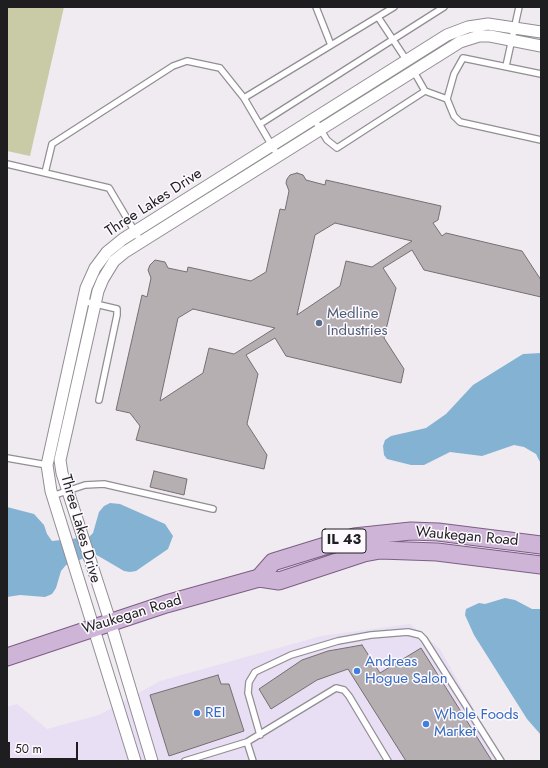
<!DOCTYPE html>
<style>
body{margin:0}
#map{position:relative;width:548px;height:768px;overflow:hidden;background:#f0ebf1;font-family:Jost,sans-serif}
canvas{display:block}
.frame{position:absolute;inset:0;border:8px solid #1e1d1f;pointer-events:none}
.scale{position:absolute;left:8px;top:742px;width:70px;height:18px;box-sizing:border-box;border:2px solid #1e1d1f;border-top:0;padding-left:5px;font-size:12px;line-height:14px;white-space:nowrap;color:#1e1d1f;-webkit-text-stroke:3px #fdf9ff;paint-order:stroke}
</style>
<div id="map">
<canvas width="548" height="768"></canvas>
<div class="frame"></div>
<div class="scale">50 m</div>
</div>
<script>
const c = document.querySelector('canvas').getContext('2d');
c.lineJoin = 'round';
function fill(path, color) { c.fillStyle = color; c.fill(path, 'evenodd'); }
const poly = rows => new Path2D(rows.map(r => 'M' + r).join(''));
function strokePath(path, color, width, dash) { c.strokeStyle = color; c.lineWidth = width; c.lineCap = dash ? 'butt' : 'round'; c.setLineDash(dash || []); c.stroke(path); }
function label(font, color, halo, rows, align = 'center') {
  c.font = font + ' Jost,sans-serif'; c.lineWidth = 3; c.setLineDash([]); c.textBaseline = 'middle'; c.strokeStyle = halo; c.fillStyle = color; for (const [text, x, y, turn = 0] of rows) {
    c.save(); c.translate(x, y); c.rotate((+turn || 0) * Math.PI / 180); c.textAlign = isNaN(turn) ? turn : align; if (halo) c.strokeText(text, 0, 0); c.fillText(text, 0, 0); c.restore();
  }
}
fill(poly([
 [410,624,440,649,503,761,7,761,7,707,17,704,47,729,99,715,160,681,321,636]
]), '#e8dff4');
fill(poly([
 [7,7,64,7,30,156,7,151]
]), '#c9cba7');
fill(poly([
 [541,353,541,464,536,454,524,447,514,445,482,456,450,452,424,465,411,465,387,459,384,455,383,446,385,440,391,436,426,428,446,414,473,385,523,354],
 [110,503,120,504,165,524,173,536,168,549,136,571,130,572,124,571,95,554,66,565,61,571,56,588,52,594,45,597,20,595,7,597,7,507,34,514,44,525,47,534,52,541,89,537,93,533,99,512,104,506],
 [505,598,515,600,532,609,541,609,541,735,527,719,474,635,465,615,466,609,479,603,485,604]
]), '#83b2d3');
const building = poly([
 [297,173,303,175,306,180,325,185,326,180,441,206,438,220,433,223,442,236,446,233,522,251,541,280,541,297,424,270,412,250,383,268,396,288,384,338,404,369,401,383,286,356,275,338,246,355,258,374,247,424,267,455,264,469,136,440,140,426,130,413,116,410,142,295,147,297,151,278,148,270,150,265,155,260,165,262,168,268,187,272,188,267,251,281,266,272,280,209,285,210,289,191,286,183,287,179,290,175,297,173],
 [335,223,412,241,372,267,346,261,340,286,297,315,315,235,335,223],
 [193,309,275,328,234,354,209,348,203,373,160,401,178,318,193,309],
 [154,471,187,479,184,495,150,487,154,471],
 [362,645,380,673,421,648,492,761,406,761,348,669,317,680,271,709,259,689,302,660,328,651,362,645],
 [218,675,221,684,229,684,244,731,169,756,150,695,218,675]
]);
fill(building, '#b6afb2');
strokePath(building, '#766f72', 1);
const service = poly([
 [316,7,331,45],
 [378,17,407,61],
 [506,66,519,7],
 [413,70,425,91,447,99],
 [541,74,463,58,454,74,447,99,454,116,460,122,541,140],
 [244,98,278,156],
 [314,119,327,140,337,148,425,91],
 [260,124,444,7],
 [7,164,109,188,141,242],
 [45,173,52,144,173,66,187,61,220,68,244,98,394,7],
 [83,301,117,309,117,315,99,400],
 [7,458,47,465],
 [52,496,85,485,104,484,213,509],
 [260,735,248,693,249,682,255,672,291,655,338,641,371,635,408,632,420,635,424,639,501,761],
 [247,742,253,761],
 [185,761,247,742,336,688,344,690,349,696,388,761]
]);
const minor = poly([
 [135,761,51,491,47,465,86,288,95,268,107,252,123,239,447,35,468,27,488,24,541,32],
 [152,761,110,621,62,473,60,460,98,291,103,279,114,261,125,252,460,42,479,36,490,36,541,46]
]);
const primary = poly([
 [259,578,273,562,354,537,411,531,438,532,541,545],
 [7,657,166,604,259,578,279,581,364,553,380,550,437,552,541,565]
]);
strokePath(service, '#928e93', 8);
strokePath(minor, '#928e93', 13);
strokePath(primary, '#7b5f84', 19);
strokePath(service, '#fff', 5.5);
strokePath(minor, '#fff', 11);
strokePath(primary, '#ceb4d6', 17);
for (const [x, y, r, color] of [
 [319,323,4,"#5c6f8a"],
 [357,671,4,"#3f7fe0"],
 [197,713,4,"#3f7fe0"],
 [426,724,4,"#3f7fe0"]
]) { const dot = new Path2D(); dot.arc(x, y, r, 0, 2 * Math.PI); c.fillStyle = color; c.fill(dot); strokePath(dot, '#fdf9ff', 1.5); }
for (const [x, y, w] of [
 [344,541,44]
]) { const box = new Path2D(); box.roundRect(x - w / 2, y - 12, w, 24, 3); c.fillStyle = '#fdf9ff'; c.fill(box); strokePath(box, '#1e1d1f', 1); }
label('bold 14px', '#1e1d1f', null, [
 ["IL 43",344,541]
]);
label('15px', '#1e1d1f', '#fdf9ff', [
 ["Three Lakes Drive",154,203,-33],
 ["Three Lakes Drive",80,529,74],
 ["Waukegan Road",467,537,5],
 ["Waukegan Road",132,615,-17]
]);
label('15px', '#4e5e75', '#fdf9ff', [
 ["Medline",327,314],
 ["Industries",327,331]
], 'left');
label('15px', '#366cbe', '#fdf9ff', [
 ["Andreas",365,662],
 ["Hogue Salon",365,679],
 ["REI",205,713],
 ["Whole Foods",434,715],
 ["Market",434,732]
], 'left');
</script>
